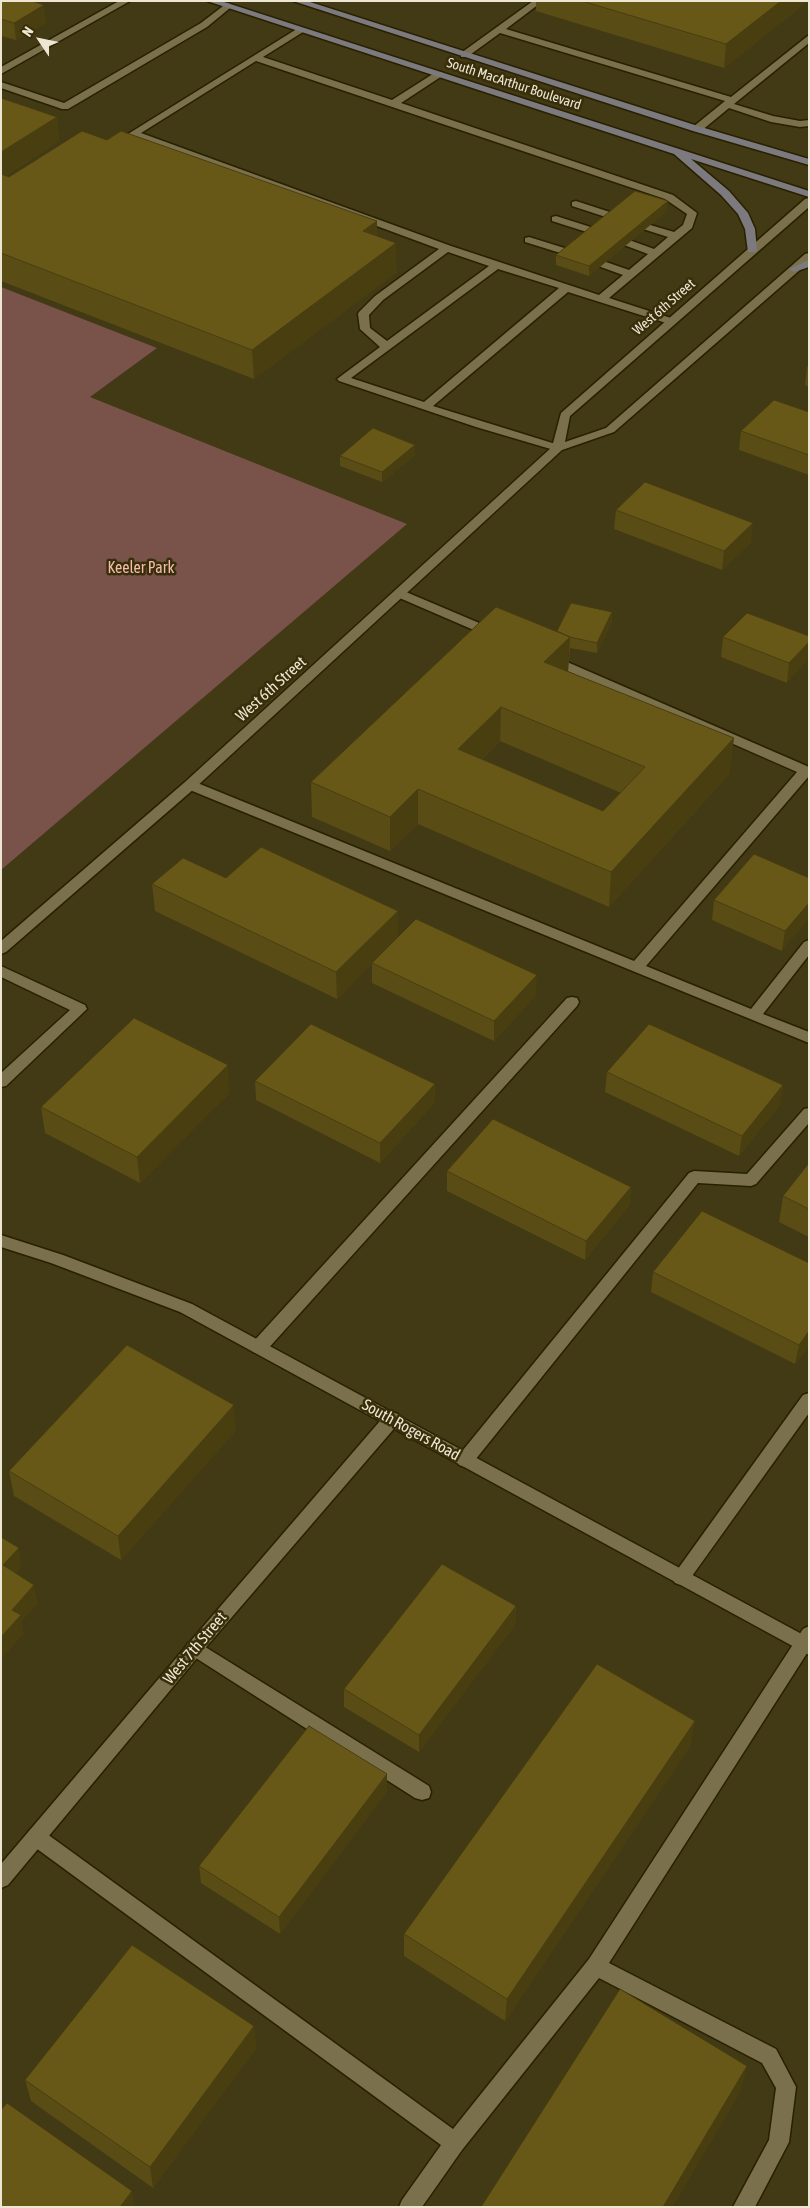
<!DOCTYPE html>
<style>
body{margin:0}
#map{position:relative;width:810px;height:2208px;overflow:hidden;background:#423915;font-family:"Asap Condensed",sans-serif}
canvas{display:block}
.frame{position:absolute;inset:0;border:2px solid #ece6d3;pointer-events:none}
.north{position:absolute;left:15px;top:15px;width:50px;height:50px;-webkit-text-stroke:4px #382f0a;paint-order:stroke;rotate:304deg;font-size:14px;font-weight:700;line-height:20px;text-align:center;color:#ece6d3}
.north::after{content:'';display:block;margin:auto;width:18px;height:22px;background:#ece6d3;clip-path:polygon(50% 0,100% 100%,50% 72%,0 100%)}
</style>
<div id="map">
<canvas width="810" height="2208"></canvas>
<div class="frame"></div>
<div class="north">N</div>
</div>
<script>
const c = document.querySelector('canvas').getContext('2d');
c.lineJoin = 'round';
function fill(path, color) { c.fillStyle = color; c.fill(path, 'evenodd'); }
const poly = rows => new Path2D(rows.map(r => 'M' + r).join(''));
function strokePath(path, color, width, dash) { c.strokeStyle = color; c.lineWidth = width; c.lineCap = dash ? 'butt' : 'round'; c.setLineDash(dash || []); c.stroke(path); }
function label(font, color, halo, rows, align = 'center') {
  c.font = font + ' "Asap Condensed",sans-serif'; c.lineWidth = 5; c.setLineDash([]); c.textBaseline = 'middle'; c.strokeStyle = halo; c.fillStyle = color; for (const [text, x, y, turn = 0] of rows) {
    c.save(); c.translate(x, y); c.rotate((+turn || 0) * Math.PI / 180); c.textAlign = isNaN(turn) ? turn : align; if (halo) c.strokeText(text, 0, 0); c.fillText(text, 0, 0); c.restore();
  }
}
fill(poly([
 [1,287,157,348,90,397,407,524,1,870]
]), '#795249');
const service = poly([
 [119,1,130,1,1,74,1,67,119,1],
 [533,1,543,1,506,29,731,97,809,35,809,43,734,104,773,116,800,121,809,120,809,126,800,127,771,122,729,108,701,131,693,131,693,127,725,101,500,33,467,57,461,57,461,53,533,1],
 [227,3,230,4,230,8,207,27,68,109,62,109,1,88,1,82,64,103,201,23,227,3],
 [300,27,305,30,303,32,263,57,392,100,436,72,442,72,442,76,401,103,673,195,697,213,692,228,609,298,674,319,675,321,674,323,666,323,568,292,433,406,562,446,564,448,562,450,554,450,476,427,339,381,337,379,380,347,360,329,358,314,359,312,375,296,439,249,128,134,300,27],
 [256,61,665,199,687,214,683,225,674,232,647,224,643,225,643,229,668,237,654,249,632,241,624,241,624,245,648,254,629,270,606,262,598,262,597,264,598,266,623,275,599,295,451,246,141,133,256,61],
 [448,252,489,266,387,341,370,328,369,315,383,300,448,252],
 [498,269,559,288,424,402,351,378,498,269],
 [576,201,619,215,620,217,615,220,572,206,572,202,576,201],
 [556,216,600,230,601,232,596,235,552,221,552,217,556,216],
 [529,237,574,251,575,253,570,256,525,242,525,238,529,237],
 [399,589,498,631,500,634,498,637,490,637,395,596,393,593,399,589],
 [551,655,809,767,809,776,646,966,751,1009,804,942,809,940,809,955,763,1014,809,1032,809,1043,185,788,183,785,190,781,195,782,634,961,797,772,547,662,545,659,547,656,551,655],
 [1,966,85,1005,87,1009,6,1086,1,1087,1,1073,70,1010,1,977,1,966],
 [572,997,577,998,579,1002,577,1006,265,1352,259,1353,253,1352,251,1347,253,1342,567,998,572,997],
 [809,1108,809,1123,756,1184,751,1186,698,1183,471,1465,465,1467,459,1465,457,1460,459,1455,689,1173,694,1171,747,1174,804,1109,809,1108],
 [809,1393,809,1413,687,1583,681,1585,675,1583,672,1578,675,1573,803,1395,809,1393],
 [809,1626,809,1650,609,1963,776,2049,796,2087,789,2142,755,2207,733,2207,769,2140,776,2088,762,2063,599,1978,462,2150,422,2207,399,2207,402,2200,441,2145,29,1843,27,1837,29,1831,36,1828,43,1831,453,2129,589,1959,803,1629,809,1626],
 [194,1640,429,1786,431,1792,429,1798,422,1800,415,1798,188,1653,185,1648,188,1643,194,1640]
]);
const minor = poly([
 [392,1412,398,1414,400,1419,398,1424,207,1646,8,1885,1,1888,1,1864,195,1636,386,1414,392,1412]
]);
const tertiary = poly([
 [809,198,809,207,570,416,565,442,606,428,805,254,809,253,809,262,614,432,562,450,195,788,6,952,1,954,1,941,185,782,552,447,561,413,805,199,809,198],
 [1,1235,63,1255,192,1304,809,1638,809,1655,180,1312,51,1263,1,1247,1,1235]
]);
const secondary = poly([
 [207,1,221,1,809,191,809,197,691,159,729,191,748,213,755,229,757,250,756,252,748,252,745,229,738,214,721,195,674,154,207,1],
 [293,1,307,1,701,127,809,159,809,165,693,131,293,1],
 [809,260,809,267,794,272,789,269,809,260]
]);
strokePath(service, '#292000', 3);
strokePath(minor, '#292000', 3);
strokePath(tertiary, '#292000', 3);
strokePath(secondary, '#292000', 3);
fill(service, '#7a704b');
fill(minor, '#7a704b');
fill(tertiary, '#7a704b');
fill(secondary, '#7c7a7e');
fill(poly([
 [1,1,46,23,16,40,1,36],
 [536,1,808,1,724,68,536,11],
 [1,98,57,117,59,141,5,176,9,177,377,237,397,272,254,379,1,281],
 [667,211,589,276,556,265,556,255],
 [809,365,809,387,805,385,807,367],
 [809,412,809,475,739,450,741,431],
 [415,455,382,482,340,466,340,456],
 [616,510,751,542,722,570,614,529],
 [612,612,612,622,597,653,570,648,568,672,730,773,609,907,418,824,390,851,312,817,311,782,557,631],
 [500,741,621,793,603,811,482,759],
 [809,636,787,683,721,657,723,637],
 [226,878,398,911,398,937,536,995,494,1041,372,983,372,963,396,939,337,999,155,911,152,884],
 [809,878,782,951,712,920,714,900],
 [607,1072,783,1085,780,1105,739,1156,605,1092],
 [255,1081,435,1084,434,1103,380,1163,256,1100],
 [230,1092,140,1183,45,1133,41,1107],
 [809,1163,809,1237,779,1222,783,1196],
 [447,1171,631,1187,629,1206,585,1260,447,1191],
 [653,1272,809,1346,795,1364,651,1292],
 [236,1430,121,1560,14,1496,9,1471],
 [516,1606,515,1625,419,1752,344,1707,344,1689],
 [691,1745,505,2021,404,1956,404,1934],
 [387,1774,387,1791,280,1934,201,1883,199,1866],
 [254,2026,256,2048,153,2188,31,2101,25,2080]
]), '#594c14');
fill(poly([
 [781,1,808,1,724,68,726,44],
 [44,5,46,23,16,40,14,23],
 [57,117,59,141,1,178,1,152],
 [668,201,667,211,589,276,589,266],
 [377,221,377,250,363,231],
 [396,243,397,272,254,379,252,350],
 [415,445,415,455,382,482,382,472],
 [753,523,751,542,722,570,724,551],
 [612,612,612,622,597,653,597,643],
 [570,637,568,671,543,697,544,662],
 [809,642,809,659,787,683,789,663],
 [501,707,500,741,457,784,458,749],
 [734,738,730,773,609,907,611,872],
 [418,789,418,824,390,851,390,817],
 [809,903,809,919,782,951,785,931],
 [398,911,398,937,337,999,336,972],
 [537,975,536,995,494,1041,494,1021],
 [228,1065,230,1092,140,1183,137,1157],
 [435,1084,434,1103,380,1163,380,1143],
 [783,1085,780,1105,739,1156,742,1136],
 [631,1187,629,1206,585,1260,586,1241],
 [809,1331,809,1346,795,1364,799,1345],
 [234,1405,236,1430,121,1560,118,1536],
 [19,1548,22,1567,6,1583,3,1565],
 [34,1585,38,1604,22,1621,24,1634,1,1659,1,1637,12,1610],
 [516,1606,515,1625,419,1752,419,1735],
 [695,1721,691,1745,505,2021,507,1999],
 [387,1774,387,1791,280,1934,279,1917],
 [254,2026,256,2048,153,2188,150,2167],
 [747,2066,741,2091,673,2207,663,2207],
 [132,2191,135,2207,120,2207]
]), '#493e10');
const building = poly([
 [1,1,32,1,44,5,14,23,1,19,1,1],
 [582,1,781,1,726,44,582,1],
 [1,98,57,117,1,152,1,98],
 [82,131,107,140,121,131,377,221,363,231,396,243,252,350,1,253,1,174,9,177,82,131],
 [635,191,668,201,589,266,556,255,635,191],
 [774,400,809,412,809,455,741,431,774,400],
 [373,428,415,445,382,472,340,456,373,428],
 [645,482,753,523,724,551,616,510,645,482],
 [571,603,612,612,597,643,570,637,557,631,571,603],
 [496,607,570,637,544,662,734,738,611,872,418,789,390,817,311,782,496,607],
 [501,707,645,767,603,811,458,749,501,707],
 [747,613,809,636,809,642,789,663,723,637,747,613],
 [261,847,398,911,336,972,152,884,183,858,226,878,261,847],
 [754,854,809,878,809,903,785,931,714,900,754,854],
 [416,919,537,975,494,1021,372,963,416,919],
 [134,1018,228,1065,137,1157,41,1107,134,1018],
 [311,1024,435,1084,380,1143,255,1081,311,1024],
 [649,1024,783,1085,742,1136,607,1072,649,1024],
 [493,1119,631,1187,586,1241,447,1171,493,1119],
 [809,1163,809,1209,783,1196,809,1163],
 [702,1211,809,1263,809,1331,799,1345,653,1272,702,1211],
 [127,1345,234,1405,118,1536,9,1471,127,1345],
 [1,1537,19,1548,3,1565,34,1585,12,1610,21,1615,1,1637,1,1537],
 [442,1564,516,1606,419,1735,344,1689,442,1564],
 [597,1664,695,1721,507,1999,404,1934,597,1664],
 [309,1726,387,1774,279,1917,199,1866,309,1726],
 [132,1945,254,2026,150,2167,25,2080,132,1945],
 [620,1989,747,2066,663,2207,481,2207,620,1989],
 [7,2103,132,2191,120,2207,1,2207,1,2110,7,2103]
]);
fill(building, '#685817');
strokePath(building, '#493e10', 1);
label('14px', '#ece6d3', '#382f0a', [
 ["South MacArthur Boulevard",514,84,18],
 ["West 6th Street",664,307,-41]
]);
label('16px', '#f5bcae', '#382f0a', [
 ["Keeler Park",141,568]
]);
label('16px', '#ece6d3', '#382f0a', [
 ["West 6th Street",271,689,-42],
 ["South Rogers Road",411,1430,29],
 ["West 7th Street",195,1648,-50]
]);
</script>
